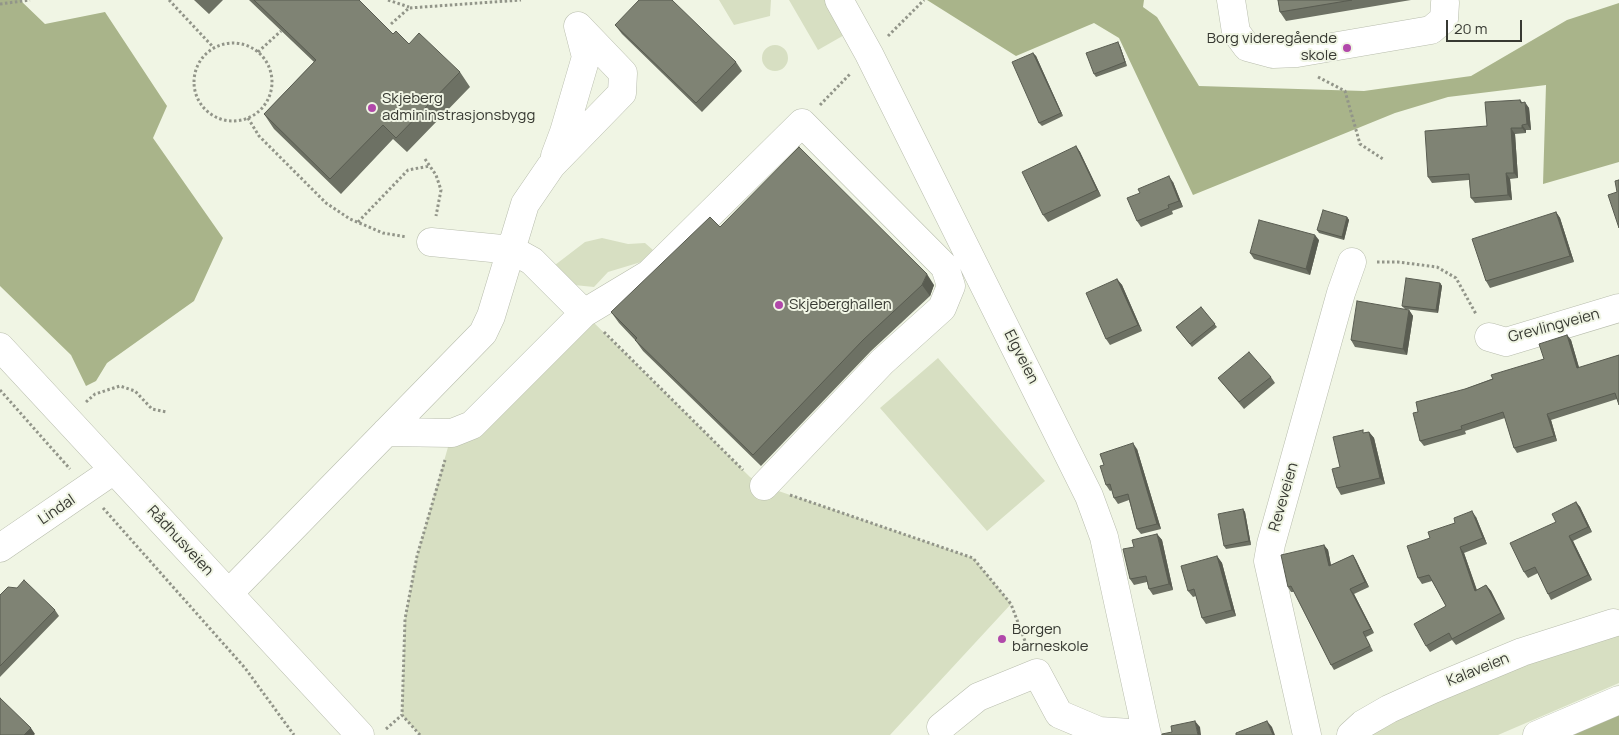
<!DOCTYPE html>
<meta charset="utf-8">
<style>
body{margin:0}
#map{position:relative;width:1619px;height:735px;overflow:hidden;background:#f0f5e4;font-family:Manrope,sans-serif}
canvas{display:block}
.scale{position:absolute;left:1446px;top:20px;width:76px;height:22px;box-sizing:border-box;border:2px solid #373932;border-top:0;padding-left:6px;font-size:15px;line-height:18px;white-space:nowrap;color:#373932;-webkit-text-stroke:4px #f0f5e4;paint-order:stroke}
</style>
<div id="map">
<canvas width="1619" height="735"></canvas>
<div class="scale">20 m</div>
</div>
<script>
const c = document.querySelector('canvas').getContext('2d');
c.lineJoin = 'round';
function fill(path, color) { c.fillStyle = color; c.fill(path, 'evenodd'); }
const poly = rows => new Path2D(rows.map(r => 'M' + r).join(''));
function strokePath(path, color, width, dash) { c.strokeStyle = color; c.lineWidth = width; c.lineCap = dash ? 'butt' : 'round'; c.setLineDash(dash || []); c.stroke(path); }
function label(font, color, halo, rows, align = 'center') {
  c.font = font + ' Manrope,sans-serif'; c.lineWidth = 4; c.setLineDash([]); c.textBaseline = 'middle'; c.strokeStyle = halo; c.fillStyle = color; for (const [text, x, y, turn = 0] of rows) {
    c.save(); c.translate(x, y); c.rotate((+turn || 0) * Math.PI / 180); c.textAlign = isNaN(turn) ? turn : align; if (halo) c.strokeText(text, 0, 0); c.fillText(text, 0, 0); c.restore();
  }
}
fill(poly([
 [719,0,771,0,770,16,734,25],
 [789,0,827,0,846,34,818,50],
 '762 58a13 13 0 1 1 26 0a13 13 0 1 1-26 0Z',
 [602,238,628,244,645,243,653,250,641,262,608,272,594,287,574,285,555,265,585,242],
 [584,313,750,477,764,486,973,558,1011,604,890,735,420,735,402,715,405,619,417,556,452,433],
 [938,358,1045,481,987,531,880,408],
 [1619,623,1619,683,1498,735,1351,735]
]), '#d7dfc2');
fill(poly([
 [0,0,20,0,45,24,105,12,167,106,153,138,223,238,194,301,107,363,96,381,86,386,71,355,0,286],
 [927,0,1144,0,1143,7,1157,17,1199,86,1364,91,1471,76,1567,20,1619,3,1619,162,1543,184,1546,85,1448,97,1395,113,1193,195,1119,38,1094,23,1016,56],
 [1619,700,1619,735,1537,735]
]), '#a9b48a');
const minor = poly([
 [839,0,869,54,1089,496,1104,537,1147,735],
 [1231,0,1236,32,1247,47,1273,54,1297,53,1431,30,1444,19,1445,3],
 [555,156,564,132,586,57,578,26],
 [431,242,512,250,532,261,584,313],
 [1489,337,1506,342,1619,308],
 [0,347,360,735],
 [386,432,452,433,472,425,584,313,649,274,802,123,945,267,951,286,942,308,882,362,764,486],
 [0,548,114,470],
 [229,593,483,333,491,316,525,204,551,166,622,93,623,73,578,26],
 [941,727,978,697,1037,673,1059,714,1099,731,1147,734],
 [1307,735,1268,561,1271,544,1341,293,1352,262],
 [1351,735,1363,724,1389,709,1433,689,1522,652,1613,623],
 [1537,735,1619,700]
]);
strokePath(minor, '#b8bdad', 29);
strokePath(poly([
 [169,0,214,48],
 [388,0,409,7],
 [0,4,30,0],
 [391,24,409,8,521,0],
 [888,36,924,0],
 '194 82a39 39 0 1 1 78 0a39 39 0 1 1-78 0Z',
 [258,52,281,31],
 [1318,77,1345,91,1360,144,1383,159],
 [820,105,850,74],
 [248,118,259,136,326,203,350,219,383,233,407,237],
 [425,159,436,175,441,190,436,216],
 [358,222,408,170,430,166],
 [1377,262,1398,262,1437,267,1456,278,1476,314],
 [604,332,743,470],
 [0,390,70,469],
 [86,402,95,394,120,386,135,391,152,409,167,412],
 [790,495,973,558,1011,604,1028,649],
 [103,508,245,668,294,735],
 [386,729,402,715],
 [420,735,402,715,405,619,417,556,445,460]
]), '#929589', 3, [2.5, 2.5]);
strokePath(minor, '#fff', 28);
fill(poly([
 [194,0,223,0,209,14],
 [249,0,359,0,393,34,409,44,460,72,470,87,407,152,393,139,341,194,274,129,264,114,314,62],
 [1278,0,1411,0,1286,21,1280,12],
 [615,25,736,62,742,71,702,112,622,34],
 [1120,46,1127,66,1096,77,1094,74],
 [1033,53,1036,56,1063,116,1042,126,1039,123],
 [1520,100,1522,102,1529,108,1531,130,1526,130,1526,133,1515,134,1518,178,1510,179,1512,200,1475,203,1471,198,1469,180,1432,183,1428,177,1487,126],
 [1076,146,1080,152,1101,196,1048,222,1043,215],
 [1173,182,1183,207,1172,211,1173,214,1141,227,1137,221],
 [1556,212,1560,218,1574,262,1490,288,1486,281],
 [1347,217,1349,220,1344,240,1319,233,1317,230],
 [720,227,934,285,930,296,871,351,761,466,643,351,635,340,619,323,611,312],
 [1319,240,1310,275,1254,259,1250,253],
 [1117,279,1122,285,1142,331,1110,345,1106,339],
 [1440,283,1442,286,1438,313,1405,309,1402,306],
 [1201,307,1217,327,1192,347,1176,327],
 [1409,310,1413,316,1407,355,1355,347,1351,340],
 [1567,335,1571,340,1579,368,1619,355,1617,399,1551,420,1557,441,1517,453,1514,448,1505,418,1465,431,1466,434,1424,446,1420,441,1418,412,1465,389,1544,359],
 [1271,377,1275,383,1244,409,1223,384,1218,378],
 [1369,432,1374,438,1385,484,1341,495,1337,488,1340,467,1365,433],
 [1137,449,1161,529,1141,534,1137,529,1129,500,1118,504,1114,498,1112,490,1110,491,1106,485,1104,465],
 [1576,502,1580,507,1592,532,1573,541,1592,580,1551,600,1548,594,1538,573,1528,578,1524,572,1556,522],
 [1243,509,1245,512,1251,545,1226,549,1224,546],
 [1476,517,1487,544,1464,553,1477,590,1486,585,1491,591,1505,619,1456,645,1452,640,1430,652,1426,646,1446,606,1432,581,1422,584,1418,578,1430,538,1455,523],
 [1157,534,1162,540,1173,590,1153,595,1149,589,1147,582,1134,585,1130,579,1134,547],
 [1324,545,1328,550,1331,565,1353,555,1356,560,1369,587,1354,594,1374,633,1366,637,1373,651,1334,670,1331,665,1294,592,1291,592,1288,587],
 [1217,556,1222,563,1236,616,1206,624,1202,618,1196,596,1193,597,1188,591],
 [0,595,55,610,59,616,0,677]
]), '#6d7164');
fill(poly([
 [1118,42,1120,46,1127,66,1125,62],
 [1033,53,1036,56,1063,116,1061,113],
 [1525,102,1529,108,1531,130,1527,124],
 [1522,125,1526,130,1526,133,1522,128],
 [1511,128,1515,134,1518,178,1514,173],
 [1076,146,1080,152,1101,196,1097,190],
 [1506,173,1510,179,1512,200,1508,195],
 [1169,176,1173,182,1183,207,1179,201],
 [1556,212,1560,218,1574,262,1570,256],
 [1347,217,1349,220,1344,240,1342,237],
 [1315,235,1319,240,1310,275,1306,269],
 [927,274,934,285,930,296,922,285],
 [1117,279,1122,285,1142,331,1138,325],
 [1440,283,1442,286,1438,313,1436,310],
 [1409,310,1413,316,1407,355,1403,349],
 [1567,335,1571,340,1581,374,1577,368],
 [1547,414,1551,420,1557,441,1554,436],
 [1369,432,1374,438,1385,484,1380,478],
 [1133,443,1137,449,1161,529,1157,524],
 [1576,502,1580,507,1592,532,1588,527],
 [1243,509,1245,512,1251,545,1249,541],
 [1472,511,1476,517,1487,544,1483,538],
 [1157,534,1162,540,1173,590,1169,584],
 [1569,536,1573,541,1592,580,1588,575],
 [1324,545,1328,550,1332,571,1329,566],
 [1460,547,1464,553,1479,597,1475,591],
 [1353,555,1356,560,1369,587,1365,582],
 [1217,556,1222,563,1236,616,1232,610],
 [1486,585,1491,591,1505,619,1501,613],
 [1350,589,1354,594,1374,633,1371,629],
 [1195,721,1200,727,1201,735,1198,735],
 [1267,721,1272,727,1275,735,1273,735],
 [31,728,35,734,34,735,24,735]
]), '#595c51');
const building = poly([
 [254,0,359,0,393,34,396,31,409,44,419,33,460,72,396,138,383,125,330,179,264,114,316,60,254,0],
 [639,0,672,0,736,62,696,103,615,25,639,0],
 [1278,0,1352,0,1280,12,1278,0],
 [1118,42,1125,62,1094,74,1086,53,1118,42],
 [1033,53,1061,113,1039,123,1012,62,1033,53],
 [1520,100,1521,103,1525,102,1527,124,1522,125,1522,128,1511,128,1514,173,1506,173,1508,195,1471,198,1469,174,1428,177,1425,131,1487,126,1485,102,1520,100],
 [1076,146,1097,190,1043,215,1022,172,1076,146],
 [799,147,927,274,922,285,863,340,753,455,635,340,637,338,611,312,710,217,720,227,799,147],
 [1169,176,1179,201,1168,205,1169,208,1137,221,1127,198,1140,193,1138,189,1169,176],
 [1619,180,1619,228,1608,195,1617,192,1615,181,1619,180],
 [1323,210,1347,217,1342,237,1317,230,1323,210],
 [1556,212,1570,256,1486,281,1472,239,1556,212],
 [1259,220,1315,235,1306,269,1250,253,1259,220],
 [1406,278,1440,283,1436,310,1402,306,1406,278],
 [1117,279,1138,325,1106,339,1086,293,1117,279],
 [1357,301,1409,310,1403,349,1351,340,1357,301],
 [1201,307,1215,324,1190,344,1176,327,1201,307],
 [1567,335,1577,368,1619,355,1619,405,1615,393,1547,414,1554,436,1514,448,1503,412,1461,426,1462,429,1420,441,1413,413,1418,412,1416,402,1465,389,1493,379,1491,375,1544,359,1539,344,1567,335],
 [1249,352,1271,377,1239,402,1218,378,1249,352],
 [1363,430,1363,433,1369,432,1380,478,1337,488,1332,469,1340,467,1333,437,1363,430],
 [1133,443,1157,524,1137,529,1128,494,1114,498,1110,484,1106,485,1100,466,1104,465,1100,454,1133,443],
 [1576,502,1588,527,1569,536,1588,575,1548,594,1535,567,1524,572,1510,543,1556,522,1552,514,1576,502],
 [1243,509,1249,541,1224,546,1218,514,1243,509],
 [1472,511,1483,538,1460,547,1475,591,1486,585,1501,613,1452,639,1449,633,1426,646,1414,624,1446,606,1429,575,1418,578,1407,546,1430,538,1428,532,1455,523,1454,518,1472,511],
 [1157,534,1169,584,1149,589,1146,576,1130,579,1123,549,1134,547,1132,540,1157,534],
 [1324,545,1329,566,1353,555,1365,582,1350,589,1371,629,1363,632,1370,646,1331,665,1291,586,1288,587,1281,555,1324,545],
 [1217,556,1232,610,1202,618,1194,589,1188,591,1181,566,1217,556],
 [24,580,55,610,0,666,0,595,8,587,17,588,24,580],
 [0,698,31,728,24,735,0,735,0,698],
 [1195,721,1198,735,1162,735,1162,734,1172,732,1171,726,1195,721],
 [1267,721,1273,735,1236,735,1236,733,1267,721]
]);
fill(building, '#7f8374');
strokePath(building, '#595c51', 1);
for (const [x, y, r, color] of [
 [1347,48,5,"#b148aa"],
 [372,108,5,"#b148aa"],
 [779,305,5,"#b148aa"],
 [1002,639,5,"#b148aa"]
]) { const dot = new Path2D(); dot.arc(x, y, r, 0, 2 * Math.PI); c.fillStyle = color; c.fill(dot); strokePath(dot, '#f0f5e4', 2); }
label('15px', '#373932', '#f0f5e4', [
 ["Borg videregående",1337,39,"right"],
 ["skole",1337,56,"right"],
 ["Skjeberg",382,99],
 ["admininstrasjonsbygg",382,116],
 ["Skjeberghallen",789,305],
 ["Borgen",1012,630],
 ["barneskole",1012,647]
], 'left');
label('15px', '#373932', '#f0f5e4', [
 ["Grevlingveien",1554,326,-15],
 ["Elgveien",1021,357,63],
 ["Reveveien",1284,497,-74],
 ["Lindal",57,510,-34],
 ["Rådhusveien",180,541,47],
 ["Kalaveien",1478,670,-22]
]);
</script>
